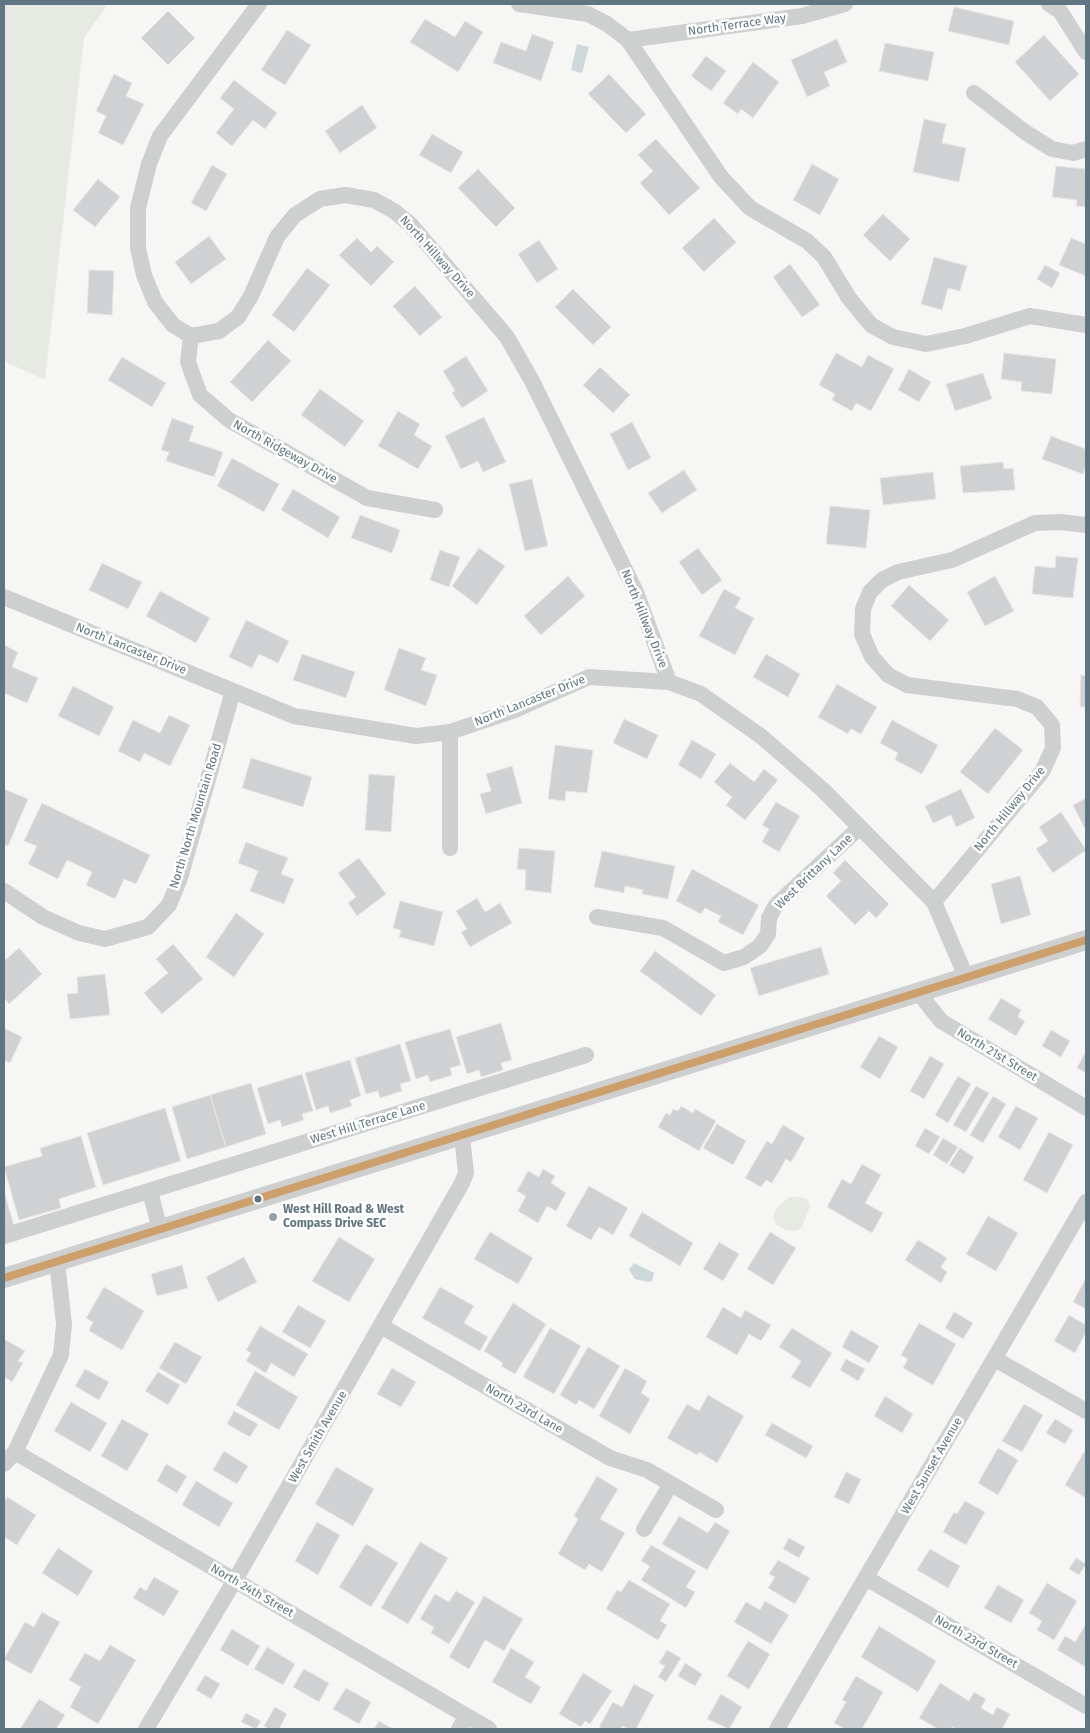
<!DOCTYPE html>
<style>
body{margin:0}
#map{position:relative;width:1090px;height:1733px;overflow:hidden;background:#f6f6f5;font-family:"Fira Sans",sans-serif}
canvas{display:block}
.frame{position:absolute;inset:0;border:5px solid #5f7682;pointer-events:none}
</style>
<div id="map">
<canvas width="1090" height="1733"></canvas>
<div class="frame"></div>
</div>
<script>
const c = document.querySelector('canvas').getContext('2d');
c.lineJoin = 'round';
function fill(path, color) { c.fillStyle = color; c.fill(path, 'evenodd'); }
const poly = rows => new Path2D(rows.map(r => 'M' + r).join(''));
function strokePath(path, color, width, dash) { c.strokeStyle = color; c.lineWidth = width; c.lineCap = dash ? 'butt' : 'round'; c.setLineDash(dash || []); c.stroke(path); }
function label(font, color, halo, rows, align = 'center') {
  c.font = font + ' "Fira Sans",sans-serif'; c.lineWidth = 5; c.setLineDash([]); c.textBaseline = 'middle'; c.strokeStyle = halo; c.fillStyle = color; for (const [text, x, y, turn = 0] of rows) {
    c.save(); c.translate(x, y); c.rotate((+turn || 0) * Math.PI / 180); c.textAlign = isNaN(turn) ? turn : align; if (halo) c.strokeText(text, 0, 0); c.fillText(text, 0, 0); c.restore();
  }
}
fill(poly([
 [4,4,108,4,84,38,45,380,4,361],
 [789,1197,801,1197,808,1200,810,1206,802,1227,796,1231,786,1230,776,1225,773,1218,776,1209]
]), '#e6eae3');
fill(poly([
 [577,44,589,47,582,73,571,70],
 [634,1263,654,1273,652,1281,648,1282,635,1279,629,1270]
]), '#cdd8da');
const building = poly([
 [954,7,1014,21,1009,45,948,31,954,7],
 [168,11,195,38,168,65,141,38,168,11],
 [425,19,455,37,465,21,483,32,458,72,410,42,425,19],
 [287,30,311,45,285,85,261,70,287,30],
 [532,34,554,42,541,81,493,63,501,42,526,51,532,34],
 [1044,35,1079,74,1050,101,1015,62,1044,35],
 [837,39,847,62,824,72,830,86,807,97,791,60,837,39],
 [885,43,934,52,928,81,879,71,885,43],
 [706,56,726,71,711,91,691,76,706,56],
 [753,62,779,82,753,118,741,109,738,114,723,103,753,62],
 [114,74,132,83,126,96,144,104,123,145,98,133,106,116,96,111,114,74],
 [609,74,646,114,626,133,588,94,609,74],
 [234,80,277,113,265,129,253,120,232,146,216,133,234,109,220,98,234,80],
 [362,105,377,128,340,153,325,131,362,105],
 [924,119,946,124,942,143,966,148,959,182,913,172,924,119],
 [432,134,463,152,451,173,419,155,432,134],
 [656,139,700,188,669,215,640,183,653,171,638,155,656,139],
 [812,164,839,179,820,215,793,200,812,164],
 [212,165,227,174,206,211,191,203,212,165],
 [1056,166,1086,169,1086,207,1076,206,1077,200,1052,197,1056,166],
 [478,169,515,208,496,227,458,188,478,169],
 [98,179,120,197,95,227,73,210,98,179],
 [883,214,910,239,890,261,863,235,883,214],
 [714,218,736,242,704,272,682,248,714,218],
 [209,236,226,259,191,284,175,262,209,236],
 [357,238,371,252,377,246,394,262,371,286,339,255,357,238],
 [1071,238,1086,244,1086,276,1059,265,1071,238],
 [539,240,558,269,537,283,518,254,539,240],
 [934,257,967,266,960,291,948,288,942,310,921,304,934,257],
 [790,264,820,305,802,317,773,277,790,264],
 [1045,265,1060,273,1052,288,1037,279,1045,265],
 [307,268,330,285,294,332,272,315,307,268],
 [89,270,114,271,112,315,87,313,89,270],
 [415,286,442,317,420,336,393,306,415,286],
 [573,289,611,327,593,345,555,307,573,289],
 [268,340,291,361,252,402,230,382,268,340],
 [836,353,862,367,868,355,894,369,871,411,856,403,852,411,832,400,835,394,819,385,836,353],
 [1004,353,1056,359,1052,394,1021,391,1022,382,1001,379,1004,353],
 [466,356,488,391,462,408,452,393,455,391,443,371,466,356],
 [122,357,166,383,152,407,108,380,122,357],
 [600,367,630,395,613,413,583,385,600,367],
 [909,369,931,382,919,402,898,390,909,369],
 [983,373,992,399,955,411,946,384,983,373],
 [320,389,364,421,345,447,301,415,320,389],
 [398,411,420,424,414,435,432,446,418,469,378,446,398,411],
 [484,417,506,462,483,472,478,461,461,469,445,436,484,417],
 [172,418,194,426,189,441,223,452,214,477,166,461,169,452,161,450,172,418],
 [632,422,651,458,628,470,610,434,632,422],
 [1051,436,1086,449,1086,465,1083,474,1042,459,1051,436],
 [232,458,279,484,264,512,217,486,232,458],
 [1003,462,1004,469,1013,468,1015,490,963,493,960,466,1003,462],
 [684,470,697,490,662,513,648,493,684,470],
 [933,472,936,499,883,505,880,478,933,472],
 [532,479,548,546,525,551,509,484,532,479],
 [293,489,340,517,328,538,281,510,293,489],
 [830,506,870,510,866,548,826,544,830,506],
 [360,515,400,530,392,553,351,538,360,515],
 [479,548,505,566,477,605,452,586,479,548],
 [698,548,722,580,702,595,679,562,698,548],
 [440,550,460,557,449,587,430,580,440,550],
 [1056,556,1078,558,1073,598,1032,594,1035,566,1055,568,1056,556],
 [102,563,142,582,128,609,89,590,102,563],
 [568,576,585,596,541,635,524,616,568,576],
 [995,576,1014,611,985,626,967,592,995,576],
 [909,585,949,620,930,641,891,606,909,585],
 [724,589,741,598,735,608,754,618,735,655,699,636,724,589],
 [160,591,210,618,196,643,146,616,160,591],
 [246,620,289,641,278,663,259,654,252,668,229,657,246,620],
 [4,645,18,652,12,667,38,678,27,703,4,693,4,645],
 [399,648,426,658,421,670,437,675,426,706,384,690,399,648],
 [302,654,355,672,346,698,293,680,302,654],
 [766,654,800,674,788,697,753,677,766,654],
 [1081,675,1086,676,1086,707,1080,707,1081,675],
 [837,684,877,707,861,734,851,729,848,734,818,717,837,684],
 [73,686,114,707,99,736,58,716,73,686],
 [169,715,190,725,170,766,144,753,140,762,118,751,133,720,160,733,169,715],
 [624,719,658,735,647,759,613,743,624,719],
 [892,720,938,745,922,774,895,760,898,753,880,743,892,720],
 [995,728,1023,750,988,794,960,772,995,728],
 [692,740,716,754,701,779,678,765,692,740],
 [555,745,593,750,587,793,566,791,565,801,548,799,555,745],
 [251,758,312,777,303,807,242,788,251,758],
 [730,763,754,782,764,769,778,780,745,820,726,805,732,797,714,782,730,763],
 [512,766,522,803,486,814,480,794,491,791,486,774,512,766],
 [369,774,395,776,391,832,365,830,369,774],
 [4,789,28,799,8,846,4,844,4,789],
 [961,789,975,818,956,827,951,815,933,823,925,806,961,789],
 [1086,798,1086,828,1085,829,1073,805,1086,798],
 [776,802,800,816,779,852,762,842,769,829,762,825,776,802],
 [42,803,150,855,136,884,124,879,115,899,86,885,92,872,67,860,58,879,28,864,37,846,24,841,42,803],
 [1061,812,1086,850,1053,873,1036,849,1048,841,1039,827,1061,812],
 [246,842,288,858,281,874,294,879,284,904,250,891,258,871,238,863,246,842],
 [519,848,555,851,551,893,525,890,526,870,517,869,519,848],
 [602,851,675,866,668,899,642,894,643,890,625,886,624,893,594,887,602,851],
 [359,858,386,894,357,916,348,903,356,897,338,873,359,858],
 [845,860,889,904,876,918,869,911,855,925,826,896,841,881,833,873,845,860],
 [692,869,759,905,743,935,718,922,721,916,705,908,701,914,676,901,692,869],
 [1020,876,1031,915,1001,924,991,884,1020,876],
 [477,898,485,912,500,903,512,923,470,947,461,932,467,929,456,911,477,898],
 [400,901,443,912,434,946,399,937,401,930,393,928,400,901],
 [236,913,264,934,234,977,206,957,236,913],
 [173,944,203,979,162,1014,144,993,168,973,156,959,173,944],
 [821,947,829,974,759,996,750,968,821,947],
 [19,948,42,974,9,1004,4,998,4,961,19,948],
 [655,951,716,995,701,1016,640,971,655,951],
 [105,974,110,1015,70,1019,67,994,78,993,77,977,105,974],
 [1001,998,1021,1010,1018,1017,1025,1021,1016,1036,988,1019,1001,998],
 [501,1023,512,1060,501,1063,503,1070,481,1077,479,1070,467,1074,456,1037,501,1023],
 [4,1028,22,1037,10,1063,4,1060,4,1028],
 [450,1029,461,1065,450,1068,452,1075,430,1082,428,1075,416,1079,405,1042,450,1029],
 [1051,1030,1070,1041,1061,1057,1042,1046,1051,1030],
 [879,1036,898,1047,880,1079,860,1067,879,1036],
 [400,1044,411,1081,400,1084,402,1091,380,1098,378,1091,366,1094,355,1058,400,1044],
 [1086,1051,1086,1073,1077,1068,1086,1051],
 [930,1056,944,1064,924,1099,910,1091,930,1056],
 [350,1060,361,1096,350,1100,352,1106,330,1113,328,1106,316,1110,305,1073,350,1060],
 [302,1074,313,1111,302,1114,304,1120,282,1127,280,1120,268,1124,257,1088,302,1074],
 [958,1076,971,1084,948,1123,935,1115,958,1076],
 [251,1083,266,1134,226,1147,210,1095,251,1083],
 [976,1086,989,1093,966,1132,953,1125,976,1086],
 [210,1095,226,1147,187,1159,172,1107,210,1095],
 [993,1096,1006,1104,983,1143,970,1135,993,1096],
 [681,1106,693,1113,695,1109,716,1121,699,1151,658,1127,666,1113,670,1115,673,1109,678,1111,681,1106],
 [1016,1106,1038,1118,1020,1150,998,1137,1016,1106],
 [165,1108,181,1161,103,1185,87,1133,165,1108],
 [717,1124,746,1141,733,1165,703,1148,717,1124],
 [783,1125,805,1138,791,1162,786,1159,772,1183,766,1180,761,1187,745,1178,767,1141,772,1144,783,1125],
 [925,1128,940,1137,929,1154,915,1146,925,1128],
 [1049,1132,1073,1145,1047,1193,1023,1180,1049,1132],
 [81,1136,96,1187,59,1199,61,1208,19,1220,4,1167,42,1156,40,1148,81,1136],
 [943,1138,958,1147,947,1164,933,1155,943,1138],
 [960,1148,974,1157,964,1174,949,1165,960,1148],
 [862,1164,881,1175,865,1203,883,1213,872,1233,827,1207,842,1179,851,1184,862,1164],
 [543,1169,555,1176,551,1183,566,1193,556,1211,547,1206,538,1223,518,1211,526,1196,517,1191,528,1171,539,1177,543,1169],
 [589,1186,628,1208,613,1235,599,1227,591,1240,566,1226,589,1186],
 [4,1191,14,1226,4,1229,4,1191],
 [642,1212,693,1243,680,1266,629,1236,642,1212],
 [988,1216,1018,1233,996,1271,966,1254,988,1216],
 [490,1232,533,1258,518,1284,474,1259,490,1232],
 [770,1232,796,1248,773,1285,747,1269,770,1232],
 [339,1237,375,1259,349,1302,312,1281,339,1237],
 [918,1240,947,1258,941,1267,947,1272,941,1283,905,1260,918,1240],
 [719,1242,739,1254,723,1281,703,1269,719,1242],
 [244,1257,257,1282,218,1302,206,1277,244,1257],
 [182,1265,188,1288,157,1296,151,1274,182,1265],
 [1086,1278,1086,1309,1073,1302,1086,1278],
 [104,1287,144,1311,122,1350,89,1331,93,1322,86,1318,104,1287],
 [440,1287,474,1306,464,1323,488,1337,480,1351,422,1318,440,1287],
 [513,1303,546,1324,515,1374,501,1366,503,1363,484,1351,513,1303],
 [298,1305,326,1321,310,1348,282,1332,298,1305],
 [723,1307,741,1318,745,1310,771,1325,761,1341,749,1334,737,1355,706,1337,723,1307],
 [954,1312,973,1323,963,1339,945,1328,954,1312],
 [1069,1315,1086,1325,1086,1332,1075,1353,1054,1341,1069,1315],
 [919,1323,956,1344,933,1385,903,1368,908,1359,901,1355,919,1323],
 [260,1326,308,1354,294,1377,271,1363,266,1373,246,1361,251,1353,246,1350,260,1326],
 [550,1328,581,1346,554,1394,523,1377,550,1328],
 [792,1328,832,1353,810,1388,791,1377,801,1361,779,1347,792,1328],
 [851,1330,879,1346,869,1363,842,1347,851,1330],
 [4,1339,25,1351,18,1361,23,1363,12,1382,4,1377,4,1339],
 [175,1342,202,1357,186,1384,159,1368,175,1342],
 [588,1347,620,1366,594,1409,579,1400,576,1405,560,1395,588,1347],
 [846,1359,865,1369,858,1381,840,1370,846,1359],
 [392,1368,416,1382,401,1407,377,1394,392,1368],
 [625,1368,647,1381,641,1393,650,1399,630,1434,599,1416,625,1368],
 [85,1369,109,1382,99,1400,75,1386,85,1369],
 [255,1371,298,1397,279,1430,236,1405,255,1371],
 [158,1372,180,1385,168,1405,145,1391,158,1372],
 [708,1395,744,1416,717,1463,699,1452,697,1455,667,1438,687,1404,699,1411,708,1395],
 [885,1396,913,1414,902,1433,874,1416,885,1396],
 [71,1402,107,1423,90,1452,54,1431,71,1402],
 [1024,1404,1043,1415,1022,1452,1002,1441,1024,1404],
 [234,1411,258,1424,250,1437,227,1424,234,1411],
 [122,1419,149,1434,127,1471,101,1456,122,1419],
 [1055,1419,1073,1430,1065,1444,1046,1433,1055,1419],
 [772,1423,813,1446,806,1458,765,1435,772,1423],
 [998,1448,1018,1460,998,1495,978,1483,998,1448],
 [224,1451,248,1466,237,1484,213,1470,224,1451],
 [1084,1452,1086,1454,1086,1498,1065,1485,1084,1452],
 [166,1464,187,1476,177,1493,157,1481,166,1464],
 [336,1467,374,1489,353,1526,315,1504,336,1467],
 [846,1472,861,1479,849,1504,834,1497,846,1472],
 [597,1476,618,1489,600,1519,625,1533,602,1572,589,1564,585,1570,558,1554,578,1519,574,1516,597,1476],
 [196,1481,233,1503,219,1527,182,1505,196,1481],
 [7,1497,36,1515,17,1545,4,1537,4,1502,7,1497],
 [965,1501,985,1512,966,1545,943,1532,954,1512,957,1514,965,1501],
 [679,1516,708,1533,715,1522,730,1531,707,1570,662,1544,679,1516],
 [317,1522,340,1535,318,1575,295,1561,317,1522],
 [789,1538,805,1547,799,1558,783,1549,789,1538],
 [420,1542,448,1558,408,1624,381,1608,420,1542],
 [366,1544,398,1563,371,1607,339,1587,366,1544],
 [651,1545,696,1571,686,1587,695,1592,686,1608,641,1580,650,1566,641,1561,651,1545],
 [58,1548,93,1571,78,1596,42,1573,58,1548],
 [930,1549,960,1566,948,1588,917,1570,930,1549],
 [1076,1558,1086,1564,1079,1575,1069,1569,1076,1558],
 [778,1560,810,1578,795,1604,768,1588,775,1577,769,1574,778,1560],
 [154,1577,179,1591,164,1616,133,1598,140,1587,146,1591,154,1577],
 [629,1580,670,1604,660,1621,667,1625,658,1640,606,1609,617,1590,621,1592,629,1580],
 [1047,1583,1077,1601,1054,1640,1037,1630,1042,1621,1029,1613,1047,1583],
 [998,1585,1024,1600,1011,1623,984,1608,998,1585],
 [456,1591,475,1602,449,1644,431,1633,434,1627,420,1619,435,1594,449,1602,456,1591],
 [484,1596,523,1619,504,1651,485,1640,469,1669,449,1657,484,1596],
 [765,1601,789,1615,771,1644,734,1622,746,1602,760,1610,765,1601],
 [42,1612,60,1622,31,1674,4,1659,25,1622,34,1627,42,1612],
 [1086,1624,1086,1667,1057,1650,1065,1636,1075,1642,1086,1624],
 [879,1626,936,1661,918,1692,861,1657,879,1626],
 [232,1629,260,1646,248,1666,220,1650,232,1629],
 [748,1641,770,1654,749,1689,727,1676,748,1641],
 [110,1645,136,1660,98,1724,70,1707,81,1687,69,1680,85,1653,100,1661,110,1645],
 [267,1647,295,1664,283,1685,254,1669,267,1647],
 [511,1648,534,1662,525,1677,541,1687,531,1704,492,1682,511,1648],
 [667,1650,681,1658,666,1682,658,1677,665,1666,659,1663,667,1650],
 [685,1663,702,1674,695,1686,678,1676,685,1663],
 [304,1669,329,1683,319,1702,293,1687,304,1669],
 [583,1673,612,1691,590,1724,585,1721,581,1727,559,1714,583,1673],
 [205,1675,220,1684,211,1699,196,1690,205,1675],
 [856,1676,883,1692,862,1729,845,1729,834,1723,846,1702,842,1700,856,1676],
 [940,1683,969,1701,974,1692,986,1699,981,1708,993,1715,997,1707,1010,1714,1002,1729,956,1729,952,1727,951,1729,938,1729,919,1718,940,1683],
 [634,1684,654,1695,636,1729,628,1729,622,1726,621,1729,603,1729,599,1727,613,1702,622,1707,634,1684],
 [346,1688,371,1702,359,1724,333,1709,346,1688],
 [721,1694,742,1707,729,1729,707,1719,721,1694],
 [39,1699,65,1715,56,1729,20,1729,39,1699],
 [275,1707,287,1714,279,1729,269,1729,264,1726,275,1707],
 [246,1713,261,1721,256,1729,241,1722,246,1713],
 [379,1721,393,1729,374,1729,379,1721]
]);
fill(building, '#cfd1d2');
strokePath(building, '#e6e6e4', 1);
strokePath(poly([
 [259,4,160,136,149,164,138,208,138,248,144,275,155,302,173,325,191,336,219,331,238,317,251,296,277,237,295,215,320,199,345,195,374,200,394,211,411,225,507,337,532,381,636,592,669,682],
 [519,4,588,14,607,24,628,40,721,177,750,208,807,241,824,257,849,298,871,325,893,337,926,344,965,336,1030,316,1086,325],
 [1049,4,1060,11,1086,52],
 [628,40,802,16,845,4],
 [974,93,1025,132,1052,149,1073,153,1086,149],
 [191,336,188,362,200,395,229,420,367,498,435,510],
 [4,597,294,716,416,736,450,732,515,710,589,677,669,682,701,694,762,737,823,790,934,902,966,977],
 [450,732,450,848],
 [4,891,43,917,79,933,105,939,148,927,169,905,180,878,233,691],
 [934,902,1042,772,1053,748,1052,725,1037,707,1017,699,907,685,888,675,872,657,862,634,863,609,870,592,882,580,898,572,952,560,1035,523,1060,522,1086,525],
 [597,917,663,928,724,963,744,957,760,946,768,934,769,918,776,905,859,828],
 [918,992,941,1021,1086,1108],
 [150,1191,160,1230],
 [4,1236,586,1055],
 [381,1326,610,1458,647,1470,716,1510],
 [995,1359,1086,1411],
 [15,1452,489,1729],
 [4,1464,15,1452,61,1355,64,1324,57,1262],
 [644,1529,671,1484],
 [866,1578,1086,1706],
 [146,1729,235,1580,462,1183,466,1173,462,1136],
 [459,1729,467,1716],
 [777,1729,1086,1202]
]), '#ced0d0', 16);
strokePath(poly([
 [4,1278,1086,940]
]), '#ced0d0', 20);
strokePath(poly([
 [4,1278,1086,940]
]), '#cc9f6b', 8);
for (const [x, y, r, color] of [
 [258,1199,4.5,"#5f7682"],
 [273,1217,5,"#94a3aa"]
]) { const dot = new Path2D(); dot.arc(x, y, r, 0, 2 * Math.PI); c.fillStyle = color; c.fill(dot); strokePath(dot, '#fff', 2); }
label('12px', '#5f7682', '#fff', [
 ["North Terrace Way",737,25,-8],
 ["North Hillway Drive",437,257,48],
 ["North Ridgeway Drive",285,452,29],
 ["North Hillway Drive",644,619,68],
 ["North Lancaster Drive",131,649,22],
 ["North Lancaster Drive",530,701,-22],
 ["North Hillway Drive",1010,809,-51],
 ["North North Mountain Road",196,816,-73],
 ["West Brittany Lane",814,872,-44],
 ["North 21st Street",997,1055,31],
 ["West Hill Terrace Lane",368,1123,-17],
 ["North 23rd Lane",524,1409,30],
 ["West Smith Avenue",318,1437,-60],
 ["West Sunset Avenue",932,1466,-60],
 ["North 24th Street",252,1591,30],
 ["North 23rd Street",976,1642,30]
]);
label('bold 12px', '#5f7682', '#fff', [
 ["West Hill Road & West",283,1210],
 ["Compass Drive SEC",283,1224]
], 'left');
</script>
